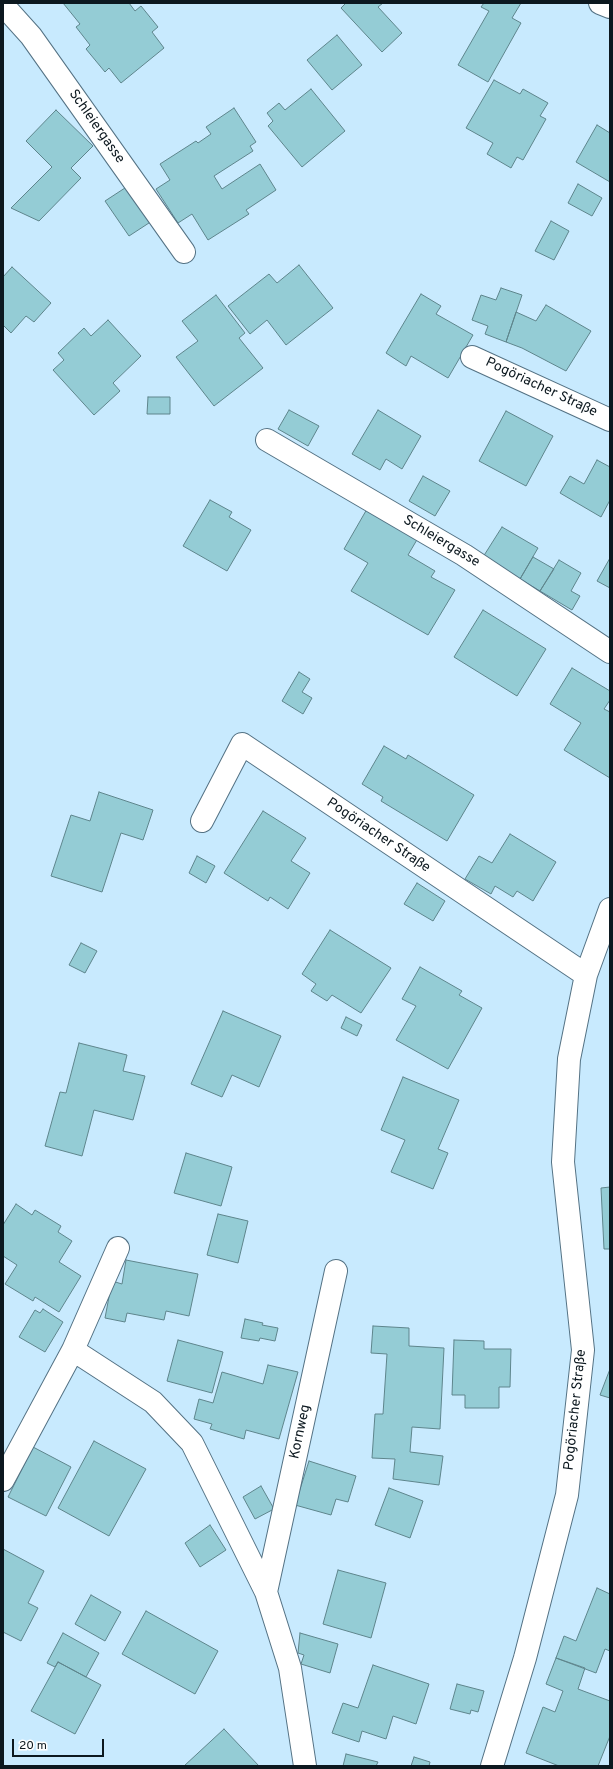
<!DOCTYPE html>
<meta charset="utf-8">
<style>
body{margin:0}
#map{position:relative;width:613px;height:1769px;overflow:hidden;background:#c8eafe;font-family:Overpass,sans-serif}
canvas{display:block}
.frame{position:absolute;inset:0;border:4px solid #0c181f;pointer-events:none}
.scale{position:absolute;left:12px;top:1739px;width:92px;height:18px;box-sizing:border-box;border:2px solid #0c181f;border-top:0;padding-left:5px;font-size:12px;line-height:14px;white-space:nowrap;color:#0c181f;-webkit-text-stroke:3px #fff;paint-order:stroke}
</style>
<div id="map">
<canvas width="613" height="1769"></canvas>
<div class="frame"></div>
<div class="scale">20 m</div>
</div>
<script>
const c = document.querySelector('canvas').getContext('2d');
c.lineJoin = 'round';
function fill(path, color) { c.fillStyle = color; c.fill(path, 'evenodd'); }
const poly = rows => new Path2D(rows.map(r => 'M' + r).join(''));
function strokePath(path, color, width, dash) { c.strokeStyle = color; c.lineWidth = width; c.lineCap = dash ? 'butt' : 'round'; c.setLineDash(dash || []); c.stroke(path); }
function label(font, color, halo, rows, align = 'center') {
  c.font = font + ' Overpass,sans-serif'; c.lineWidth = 4; c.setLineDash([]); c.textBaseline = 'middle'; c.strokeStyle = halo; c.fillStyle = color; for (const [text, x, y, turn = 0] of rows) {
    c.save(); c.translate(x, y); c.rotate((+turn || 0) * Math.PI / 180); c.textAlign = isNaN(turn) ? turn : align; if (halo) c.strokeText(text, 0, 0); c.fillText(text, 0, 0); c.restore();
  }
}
const building = poly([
 [63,3,129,3,135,11,141,6,158,27,152,32,164,48,121,83,109,68,105,72,86,49,90,45,76,27,80,24,63,3],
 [346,3,383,3,378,7,402,33,382,52,341,8,346,3],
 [484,3,521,3,512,18,521,23,488,82,458,65,489,11,481,7,484,3],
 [337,35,362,65,332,90,307,60,337,35],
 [494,80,520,94,523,89,548,103,540,116,546,119,523,160,517,157,511,168,487,154,493,143,466,128,494,80],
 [311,89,345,131,302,167,268,126,273,121,267,113,279,103,285,110,311,89],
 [234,108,256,142,250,146,253,151,214,176,222,189,260,164,276,190,246,210,249,214,208,240,192,214,178,223,156,189,170,180,160,164,196,141,198,143,211,134,206,127,234,108],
 [56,110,93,146,71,168,81,178,39,221,11,208,52,167,26,141,56,110],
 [597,125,610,133,610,182,576,162,597,125],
 [578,184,602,198,592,216,568,203,578,184],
 [128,186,152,221,129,236,105,201,128,186],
 [551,221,569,231,554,260,535,251,551,221],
 [299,265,333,308,286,345,267,320,250,334,228,306,269,274,277,283,299,265],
 [12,267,51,303,34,322,26,316,11,333,3,325,3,277,12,267],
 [501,288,522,295,506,342,485,334,488,326,472,320,481,295,496,300,501,288],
 [421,294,441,306,436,314,473,335,448,378,411,356,406,366,386,353,421,294],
 [216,295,245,333,239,338,263,368,214,406,176,357,198,341,182,321,216,295],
 [546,305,591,331,566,371,522,348,506,342,516,312,536,321,546,305],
 [108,320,141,356,113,383,120,391,94,415,53,370,64,360,58,353,84,328,91,336,108,320],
 [148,397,170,397,170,414,147,414,148,397],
 [289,410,319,426,308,446,278,429,289,410],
 [378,410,421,436,402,469,386,459,380,470,352,454,378,410],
 [506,411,553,436,526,486,479,461,506,411],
 [597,460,610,467,610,500,601,517,560,493,570,476,584,484,597,460],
 [423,476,450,491,435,516,409,501,423,476],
 [210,500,232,512,229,517,251,530,227,571,183,546,210,500],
 [367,509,418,538,408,555,435,571,431,577,455,590,428,635,351,591,368,563,344,549,367,509],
 [502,527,538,548,520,579,483,557,502,527],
 [533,557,554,569,540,591,520,579,533,557],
 [610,558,610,588,597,581,610,558],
 [559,560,581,573,571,591,580,596,572,610,540,591,559,560],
 [483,610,546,649,517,696,454,657,483,610],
 [572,668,610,691,610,700,604,709,610,712,610,778,564,750,581,723,550,704,572,668],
 [299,672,310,679,302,692,312,698,303,714,282,701,299,672],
 [384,746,406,759,408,755,474,795,447,841,381,801,383,797,362,784,384,746],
 [99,792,153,810,143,840,121,833,102,892,51,876,71,815,90,821,99,792],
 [263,811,306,838,291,861,310,873,288,909,270,897,268,901,224,873,263,811],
 [510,834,556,862,533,901,517,891,513,897,495,886,491,894,465,879,479,856,492,863,510,834],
 [197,856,215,866,206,883,189,873,197,856],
 [417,883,445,901,433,921,404,904,417,883],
 [330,930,391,968,361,1013,332,995,327,1001,311,991,316,984,302,974,330,930],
 [81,943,97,951,85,973,69,965,81,943],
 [420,967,462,991,459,995,482,1008,448,1069,396,1040,416,1006,402,999,420,967],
 [223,1011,281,1036,259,1087,232,1075,222,1097,191,1084,223,1011],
 [346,1017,362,1025,357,1036,341,1028,346,1017],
 [79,1043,127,1055,123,1071,145,1076,133,1120,94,1110,82,1156,45,1146,60,1092,66,1093,79,1043],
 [403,1077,459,1100,438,1149,448,1153,433,1189,391,1172,405,1140,381,1130,403,1077],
 [186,1153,232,1167,221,1206,174,1193,186,1153],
 [610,1187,610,1249,604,1249,601,1188,610,1187],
 [16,1204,32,1215,35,1210,61,1226,58,1232,72,1241,59,1262,81,1276,59,1312,35,1297,33,1301,5,1284,17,1265,3,1256,3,1225,16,1204],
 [218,1214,248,1221,238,1263,207,1255,218,1214],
 [126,1260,198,1274,189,1316,166,1311,164,1320,127,1313,125,1322,105,1318,112,1281,122,1284,126,1260],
 [43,1309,63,1322,45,1352,19,1337,35,1310,40,1313,43,1309],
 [245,1319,263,1323,262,1325,278,1328,275,1341,260,1338,259,1341,241,1338,245,1319],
 [373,1326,409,1328,409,1346,444,1348,440,1429,412,1427,410,1452,443,1456,439,1485,393,1479,395,1459,372,1458,375,1414,383,1414,387,1354,371,1353,373,1326],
 [178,1340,223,1352,212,1393,167,1381,178,1340],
 [454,1340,484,1341,484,1349,511,1349,510,1387,499,1387,499,1408,465,1408,465,1395,452,1395,454,1340],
 [268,1365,298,1372,279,1439,246,1430,244,1439,210,1429,212,1424,194,1419,199,1399,213,1403,222,1372,263,1384,268,1365],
 [610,1369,610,1398,600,1395,610,1369],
 [94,1441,146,1469,109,1536,58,1508,94,1441],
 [33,1447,71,1467,46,1516,8,1497,33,1447],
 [309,1461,356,1476,348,1502,336,1499,331,1515,295,1505,309,1461],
 [261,1486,274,1509,255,1519,243,1497,261,1486],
 [389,1488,423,1501,410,1538,375,1525,389,1488],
 [210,1525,226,1550,200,1567,185,1543,210,1525],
 [3,1549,44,1571,28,1603,38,1608,21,1641,3,1632,3,1549],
 [338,1570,386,1583,371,1638,323,1624,338,1570],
 [597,1588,610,1594,610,1651,605,1649,596,1673,556,1658,564,1636,576,1641,597,1588],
 [91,1595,121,1612,105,1641,75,1624,91,1595],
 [146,1611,218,1651,195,1694,122,1654,146,1611],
 [63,1633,99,1653,86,1677,58,1662,55,1667,47,1663,63,1633],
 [300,1633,338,1644,330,1673,301,1664,304,1655,298,1653,300,1633],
 [556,1658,585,1668,578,1689,610,1701,610,1736,598,1766,559,1766,526,1753,543,1707,555,1712,563,1691,546,1684,556,1658],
 [58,1662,101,1685,75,1734,31,1711,58,1662],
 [373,1665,429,1684,416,1724,393,1716,386,1739,362,1731,359,1742,332,1733,343,1703,358,1708,373,1665],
 [457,1684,484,1691,478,1712,471,1710,470,1714,450,1709,457,1684],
 [224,1729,259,1766,184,1766,224,1729],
 [346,1754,378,1762,376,1766,343,1766,346,1754],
 [414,1757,430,1762,429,1766,411,1766,414,1757]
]);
fill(building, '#94ccd5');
strokePath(building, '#5e858c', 1);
const minor = poly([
 [600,3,610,7],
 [3,5,31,36,184,252],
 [472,357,610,420],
 [267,440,464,555,610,652],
 [202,821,242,744,586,975],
 [73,1350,153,1402,192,1443,266,1592,290,1668,305,1766],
 [3,1480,73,1350,118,1248],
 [266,1592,336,1271],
 [492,1766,525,1658,567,1495,583,1350,563,1162,569,1059,586,975,610,909]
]);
strokePath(minor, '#547284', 24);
strokePath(minor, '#fff', 22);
label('14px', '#0c181f', '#fff', [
 ["Schleiergasse",96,127,55],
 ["Pogöriacher Straße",541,388,25],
 ["Schleiergasse",441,542,31],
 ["Pogöriacher Straße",378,836,34],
 ["Pogöriacher Straße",576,1410,-84],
 ["Kornweg",301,1432,-78]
]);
</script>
